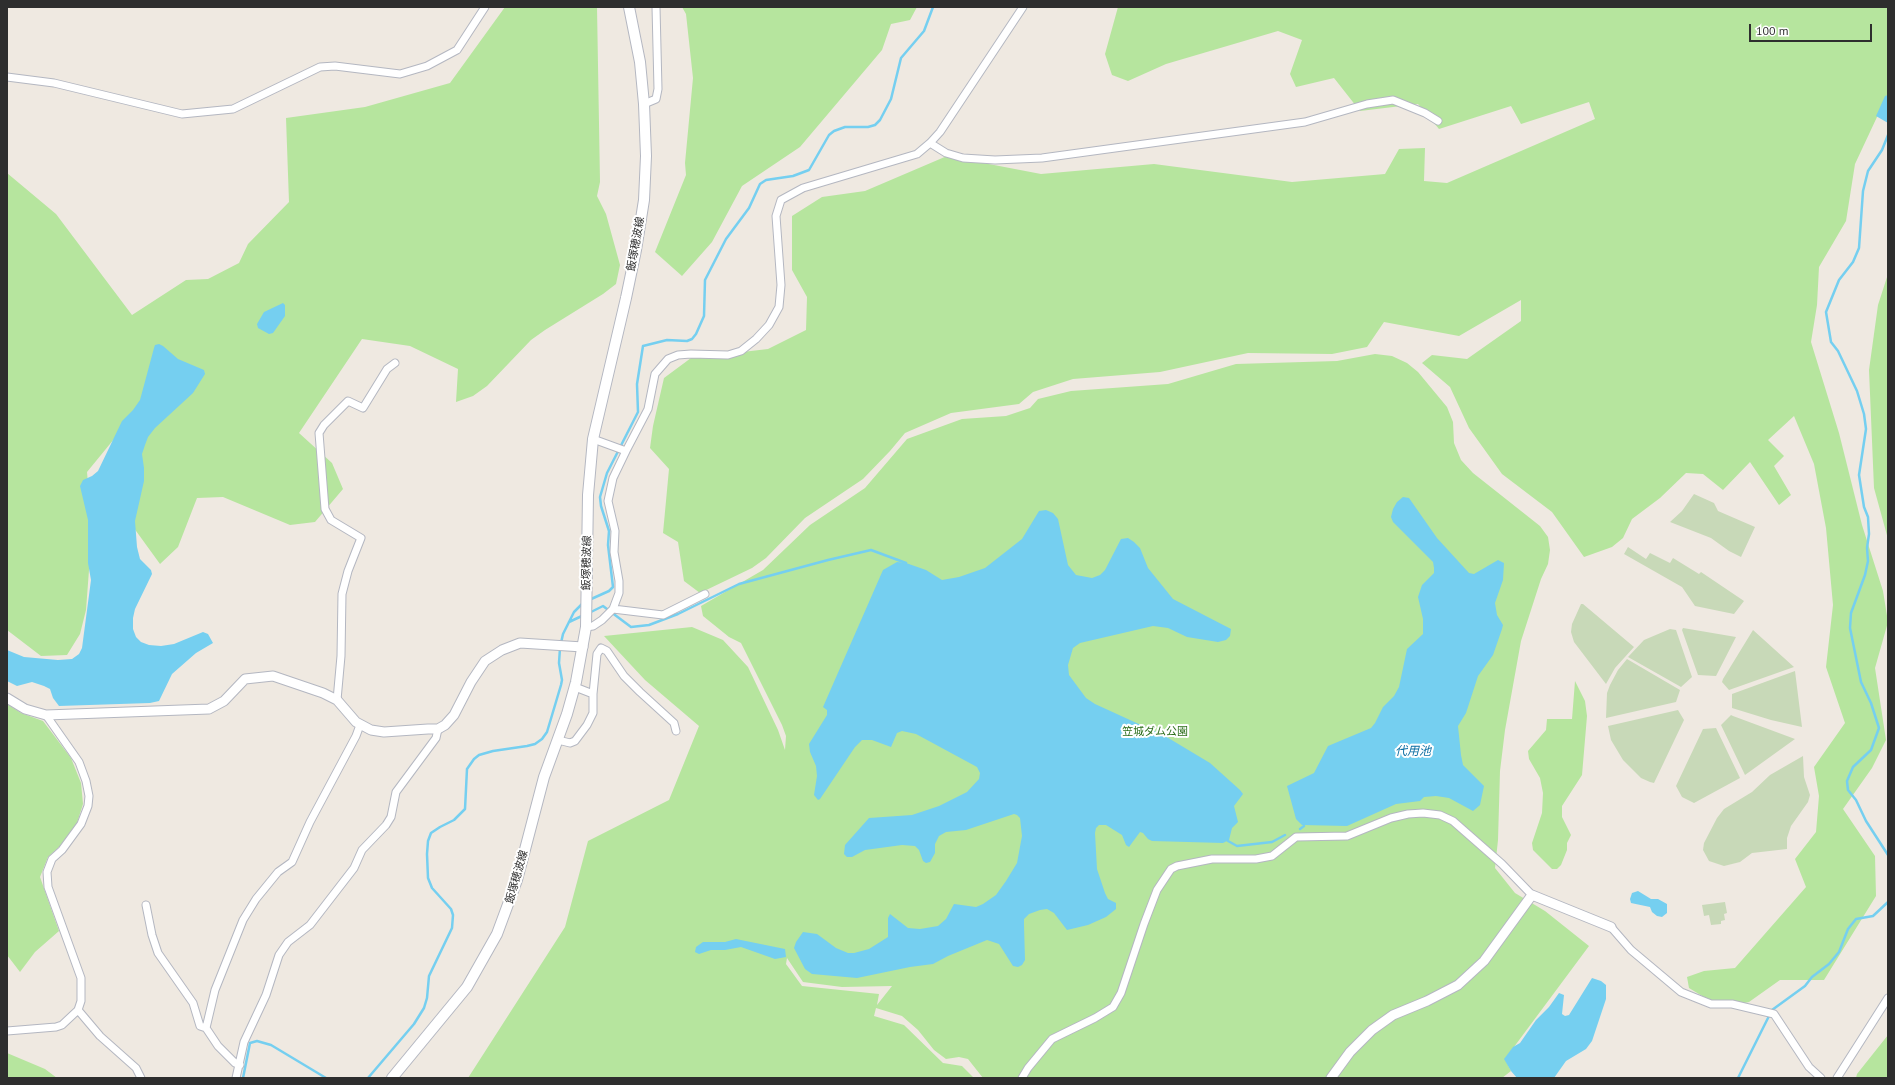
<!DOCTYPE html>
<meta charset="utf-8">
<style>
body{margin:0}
#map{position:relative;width:1895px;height:1085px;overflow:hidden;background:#efe9e1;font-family:"PT Sans",sans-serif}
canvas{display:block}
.frame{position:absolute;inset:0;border:8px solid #2e2e2e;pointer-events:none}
.scale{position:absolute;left:1749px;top:24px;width:123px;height:18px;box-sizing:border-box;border:2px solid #2e2e2e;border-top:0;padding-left:5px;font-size:12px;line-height:14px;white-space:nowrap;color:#2e2e2e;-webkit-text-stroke:3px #fff;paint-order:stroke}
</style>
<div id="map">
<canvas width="1895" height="1085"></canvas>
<div class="frame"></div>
<div class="scale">100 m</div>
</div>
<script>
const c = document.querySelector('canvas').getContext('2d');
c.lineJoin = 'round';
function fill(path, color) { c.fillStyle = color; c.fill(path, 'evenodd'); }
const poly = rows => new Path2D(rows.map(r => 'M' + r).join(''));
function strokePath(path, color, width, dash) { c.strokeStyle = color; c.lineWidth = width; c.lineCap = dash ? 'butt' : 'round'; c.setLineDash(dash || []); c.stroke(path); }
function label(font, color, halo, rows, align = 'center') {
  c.font = font + ' "PT Sans","Noto Sans JP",sans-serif'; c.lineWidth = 4; c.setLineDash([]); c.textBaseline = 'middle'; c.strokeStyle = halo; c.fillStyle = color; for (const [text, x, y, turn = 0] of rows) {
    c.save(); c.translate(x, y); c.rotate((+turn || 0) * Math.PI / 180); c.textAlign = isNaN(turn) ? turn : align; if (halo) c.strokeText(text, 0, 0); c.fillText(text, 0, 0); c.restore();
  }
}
fill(poly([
 [505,7,597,7,600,182,597,196,606,214,620,265,616,284,603,294,545,330,531,340,487,386,473,396,456,402,458,369,410,346,362,339,299,433,332,463,343,489,315,522,290,525,223,497,197,498,178,547,160,564,131,524,137,411,87,472,92,530,86,610,80,634,67,655,41,656,7,630,7,173,56,214,132,315,186,280,208,279,239,263,248,244,289,202,286,118,365,107,450,83],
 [682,7,917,7,910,20,891,24,882,50,800,147,742,186,712,242,682,276,655,252,686,175,685,163,693,78,686,14],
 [1118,7,1888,7,1888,103,1877,117,1855,164,1846,221,1819,267,1817,305,1811,342,1839,433,1862,525,1883,591,1888,622,1875,668,1886,740,1872,768,1843,809,1875,856,1876,896,1824,980,1780,980,1749,1002,1722,1008,1689,988,1687,977,1704,971,1735,968,1806,887,1795,859,1816,832,1819,796,1814,767,1845,723,1826,667,1833,605,1826,528,1814,464,1794,416,1768,440,1784,456,1774,466,1791,495,1779,505,1750,462,1723,490,1703,474,1686,473,1660,498,1632,519,1623,538,1612,547,1584,557,1552,512,1502,474,1469,428,1450,387,1422,363,1432,355,1467,359,1521,321,1521,300,1459,336,1384,322,1367,347,1332,354,1248,353,1160,372,1073,379,1033,392,1019,404,951,413,905,433,890,451,863,479,805,518,766,558,752,568,700,593,684,581,678,542,663,533,669,469,650,448,653,426,664,378,691,358,768,349,806,330,807,297,792,270,792,216,822,197,865,191,947,156,1041,174,1154,164,1292,182,1385,174,1399,149,1425,148,1424,181,1447,183,1595,119,1589,102,1521,124,1511,106,1439,129,1418,104,1360,111,1334,78,1296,87,1290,74,1302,40,1278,31,1166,64,1128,81,1112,75,1105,54],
 [1888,274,1888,539,1874,488,1869,370,1878,305],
 [1375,354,1392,356,1407,363,1418,372,1447,407,1453,422,1454,443,1461,460,1473,473,1540,526,1548,537,1550,550,1548,564,1541,579,1521,641,1505,730,1500,771,1498,840,1495,868,1515,893,1545,911,1589,946,1505,1059,1511,1071,1502,1078,983,1078,968,1059,959,1057,946,1059,934,1050,918,1030,902,1016,876,1008,874,1016,904,1025,943,1063,962,1066,974,1078,468,1078,565,927,588,841,669,800,699,726,645,680,604,636,692,627,723,640,748,667,778,730,785,750,786,736,782,725,741,643,729,637,703,616,701,606,763,570,810,525,865,488,907,439,962,419,1006,416,1030,408,1038,399,1071,391,1168,384,1236,364,1337,361],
 [787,958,803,982,842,987,892,986,877,1005,879,994,802,986,786,964],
 [1575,681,1585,701,1587,716,1582,775,1562,806,1562,817,1571,835,1567,843,1567,850,1561,865,1557,869,1552,869,1533,850,1532,843,1542,813,1543,793,1540,778,1529,759,1528,751,1546,730,1547,719,1572,719],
 [7,704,21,713,43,721,71,758,81,783,83,804,77,823,60,846,48,857,40,877,59,931,35,952,20,972,7,955],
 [1888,1035,1888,1078,1856,1078,1857,1074],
 [7,1053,45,1069,57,1078,7,1078]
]), '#b6e59e');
fill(poly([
 [1694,494,1714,503,1718,511,1755,527,1741,557,1729,551,1711,538,1670,522,1682,511],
 [1628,547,1646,559,1650,553,1670,563,1673,558,1699,574,1701,572,1744,601,1734,614,1695,606,1682,587,1624,554],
 [1581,604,1583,604,1634,647,1615,668,1606,684,1574,642,1571,632,1572,624],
 [1683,628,1736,637,1716,676,1698,675,1682,630],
 [1670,629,1676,630,1692,677,1681,687,1628,657,1644,640],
 [1753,630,1794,667,1729,690,1722,682,1723,679],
 [1627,659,1680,690,1676,702,1606,718,1607,693,1610,685,1618,670],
 [1795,671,1802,727,1771,720,1732,708,1732,694],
 [1678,710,1684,720,1654,783,1650,782,1641,778,1623,760,1611,740,1608,726],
 [1731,715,1733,716,1795,739,1745,775,1721,725],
 [1716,728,1740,778,1694,803,1682,797,1676,786,1703,729],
 [1803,756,1804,777,1810,795,1808,802,1791,826,1787,838,1787,849,1752,853,1740,862,1724,866,1709,861,1703,850,1704,843,1717,818,1724,809,1752,792,1770,775],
 [1725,902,1727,913,1724,914,1725,920,1721,921,1721,924,1711,925,1709,915,1704,916,1702,905]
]), '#c8d9b8');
fill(poly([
 [1888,95,1888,123,1876,116,1885,96],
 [283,303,285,305,285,316,273,333,269,334,258,328,257,324,264,312],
 [159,344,163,346,178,359,204,370,205,374,193,393,155,428,148,437,145,445,142,454,144,468,144,481,135,521,137,547,140,559,151,570,152,574,135,609,133,618,133,629,136,637,141,642,149,645,161,646,174,644,203,632,208,634,213,643,196,653,172,674,159,701,150,703,59,706,53,698,50,689,44,686,32,682,17,686,7,681,7,650,24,657,58,660,72,659,79,654,82,648,91,580,88,563,88,520,80,486,83,480,92,476,98,471,122,421,133,410,140,400,154,348,155,345],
 [1403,497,1409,498,1437,538,1469,573,1474,574,1498,560,1504,563,1503,580,1495,603,1497,615,1503,625,1502,629,1493,655,1478,676,1466,713,1458,726,1461,755,1463,765,1484,786,1480,805,1473,811,1449,798,1436,796,1424,797,1420,801,1396,804,1347,826,1302,825,1296,819,1287,786,1314,773,1328,746,1371,728,1375,723,1383,707,1394,696,1399,687,1407,649,1423,634,1423,619,1418,597,1422,585,1434,573,1434,568,1433,562,1393,522,1391,517,1393,509,1397,502],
 [1046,510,1053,513,1058,519,1068,565,1076,575,1092,578,1100,575,1105,570,1121,539,1128,538,1134,542,1140,548,1148,568,1173,599,1231,629,1230,636,1226,640,1218,642,1187,637,1168,628,1153,626,1080,643,1073,648,1068,665,1069,675,1086,698,1095,704,1165,736,1210,763,1240,790,1243,794,1234,806,1238,822,1232,828,1229,840,1223,843,1152,841,1148,839,1143,833,1140,832,1129,847,1126,845,1122,835,1106,825,1099,825,1096,828,1095,833,1097,869,1105,893,1108,899,1116,903,1116,909,1106,917,1088,925,1067,930,1054,913,1047,909,1040,910,1029,914,1024,919,1024,925,1025,960,1022,965,1018,967,1013,966,999,944,987,940,948,956,933,964,910,967,857,978,812,974,805,969,794,948,796,942,803,932,817,934,836,948,848,953,854,953,869,949,888,937,888,918,890,914,908,928,920,929,938,926,946,919,954,904,976,907,983,904,996,895,1006,881,1017,863,1022,836,1020,818,1017,815,1014,814,966,830,946,832,939,836,935,844,935,853,930,862,926,863,923,861,919,850,915,846,902,845,865,850,852,857,847,857,844,854,845,845,869,818,912,815,939,806,967,792,979,779,980,773,977,767,916,734,902,731,897,733,891,747,872,740,862,740,855,747,820,799,818,800,814,795,817,776,816,766,810,752,809,744,827,715,827,710,823,707,883,570,897,562,906,563,926,570,942,580,959,577,985,568,1022,539,1039,511],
 [1638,891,1651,899,1658,899,1667,904,1667,913,1662,917,1657,916,1652,912,1650,907,1631,903,1630,899,1632,893],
 [736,939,785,949,786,957,775,959,741,947,725,950,711,950,699,954,695,952,696,947,703,942,725,942],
 [1592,978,1601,981,1606,985,1606,999,1592,1041,1586,1049,1566,1061,1554,1078,1517,1078,1511,1071,1504,1059,1513,1047,1520,1043,1536,1020,1549,1007,1559,993,1564,995,1562,1014,1565,1016,1569,1015]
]), '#75cff0');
strokePath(poly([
 [1888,135,1882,150,1868,171,1863,191,1859,248,1853,262,1839,280,1826,312,1831,342,1838,351,1857,391,1864,414,1866,429,1859,475,1864,507,1868,517,1869,534,1867,548,1868,561,1865,575,1851,613,1850,628,1861,682,1871,703,1879,728,1871,750,1853,767,1847,781,1848,790,1856,800,1866,821,1888,855],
 [589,600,609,591,613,587,608,545,609,531,601,506,600,497,607,473,638,412,637,384,643,346,667,340,687,341,692,339,696,334,704,316,705,280,726,239,749,208,760,184,766,180,793,176,809,170,829,135,834,131,845,127,868,127,875,125,880,120,891,99,901,58,924,31,933,7],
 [589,613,603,606,631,627,649,625,678,614,739,584,828,560,871,550,906,563],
 [569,622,584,615],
 [561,643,563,634,574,612,583,603],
 [1300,829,1304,826],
 [1228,841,1237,846,1272,842,1285,835],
 [243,1078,250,1043,257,1041,271,1045,326,1078],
 [368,1078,414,1024,424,1008,427,998,429,976,452,928,453,915,451,909,432,888,428,878,427,854,428,841,431,833,440,827,454,820,465,809,467,769,474,759,479,755,493,751,527,746,535,744,542,739,547,732,561,685,562,680,559,663,560,648],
 [1738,1078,1772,1010,1805,986,1812,977,1829,964,1839,952,1848,929,1856,919,1873,916,1888,902]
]), '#75cff0', 2.5);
const minor = poly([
 [7,77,54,83,182,114,233,109,320,67,335,66,400,74,427,66,457,50,485,7],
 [644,104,656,99,658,89,656,7],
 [930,143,946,153,963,158,995,160,1042,158,1305,122,1367,104,1393,100,1425,113,1438,121],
 [593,439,626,451,648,409,655,374,668,359,678,355,691,354,728,355,741,351,756,339,769,325,779,307,781,285,776,216,781,200,803,188,917,154,930,143,940,132,1023,7],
 [613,609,619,593,619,581,614,552,615,531,608,501,613,478,626,451],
 [586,627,593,626,602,620,613,609,663,615,705,594],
 [593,694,597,654,601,648,607,651,624,676,640,692,674,723,676,731],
 [337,700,341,656,342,594,348,571,361,538,331,520,325,509,319,433,324,425,348,401,363,408,387,369,395,363],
 [558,740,570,743,575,741,587,725,593,713,593,694,575,687],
 [146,905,152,935,158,953,193,1003,200,1026,206,1028],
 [1611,927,1631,950,1681,992,1711,1004,1732,1004,1774,1014,1809,1067,1821,1078],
 [78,1010,100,1036,136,1068,141,1078],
 [7,1031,56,1027,62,1025,78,1010,81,1001,81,978,48,887,47,872,52,859,62,850,81,824,88,806,89,796,86,781,79,762,46,715],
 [240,1065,235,1063,218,1046,206,1028,215,990,243,920,256,899,278,872,292,862,310,822,356,736,360,725],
 [236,1078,244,1042,266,995,279,955,288,942,310,925,354,868,362,850,386,825,391,817,396,792,436,738,438,729],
 [1022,1078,1028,1068,1052,1039,1095,1018,1113,1007,1121,993,1144,924,1157,890,1171,869,1177,866,1212,859,1256,859,1272,856,1296,837,1347,836,1391,818,1408,814,1423,813,1440,815,1453,821,1502,864,1532,895],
 [1837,1078,1888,998]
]);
const tertiary = poly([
 [7,698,25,709,46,715,209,709,224,701,245,679,273,676,323,693,337,700,356,722,371,730,384,732,428,729,438,729,445,725,454,715,471,682,485,661,502,650,520,643,583,647],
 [1331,1078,1350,1052,1372,1030,1393,1015,1427,1001,1458,985,1484,961,1532,895,1611,927]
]);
const secondary = poly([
 [392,1078,467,987,497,934,517,880,544,777,567,714,576,682,586,627,588,495,593,439,626,298,636,250,644,200,646,156,644,104,640,62,629,7]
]);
strokePath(minor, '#b4b7c1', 9);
strokePath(tertiary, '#b4b7c1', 11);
strokePath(secondary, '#b4b7c1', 12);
strokePath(minor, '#fff', 7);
strokePath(tertiary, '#fff', 9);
strokePath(secondary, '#fff', 10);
label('11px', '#2e2e2e', '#fff', [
 ["飯塚穂波線",636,244,-80],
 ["飯塚穂波線",587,563,-89],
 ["飯塚穂波線",517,877,-74]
]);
label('11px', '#2c6e1b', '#fff', [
 ["笠城ダム公園",1155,732]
]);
label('italic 12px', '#0d6fa3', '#fff', [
 ["代用池",1413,752]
]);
</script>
